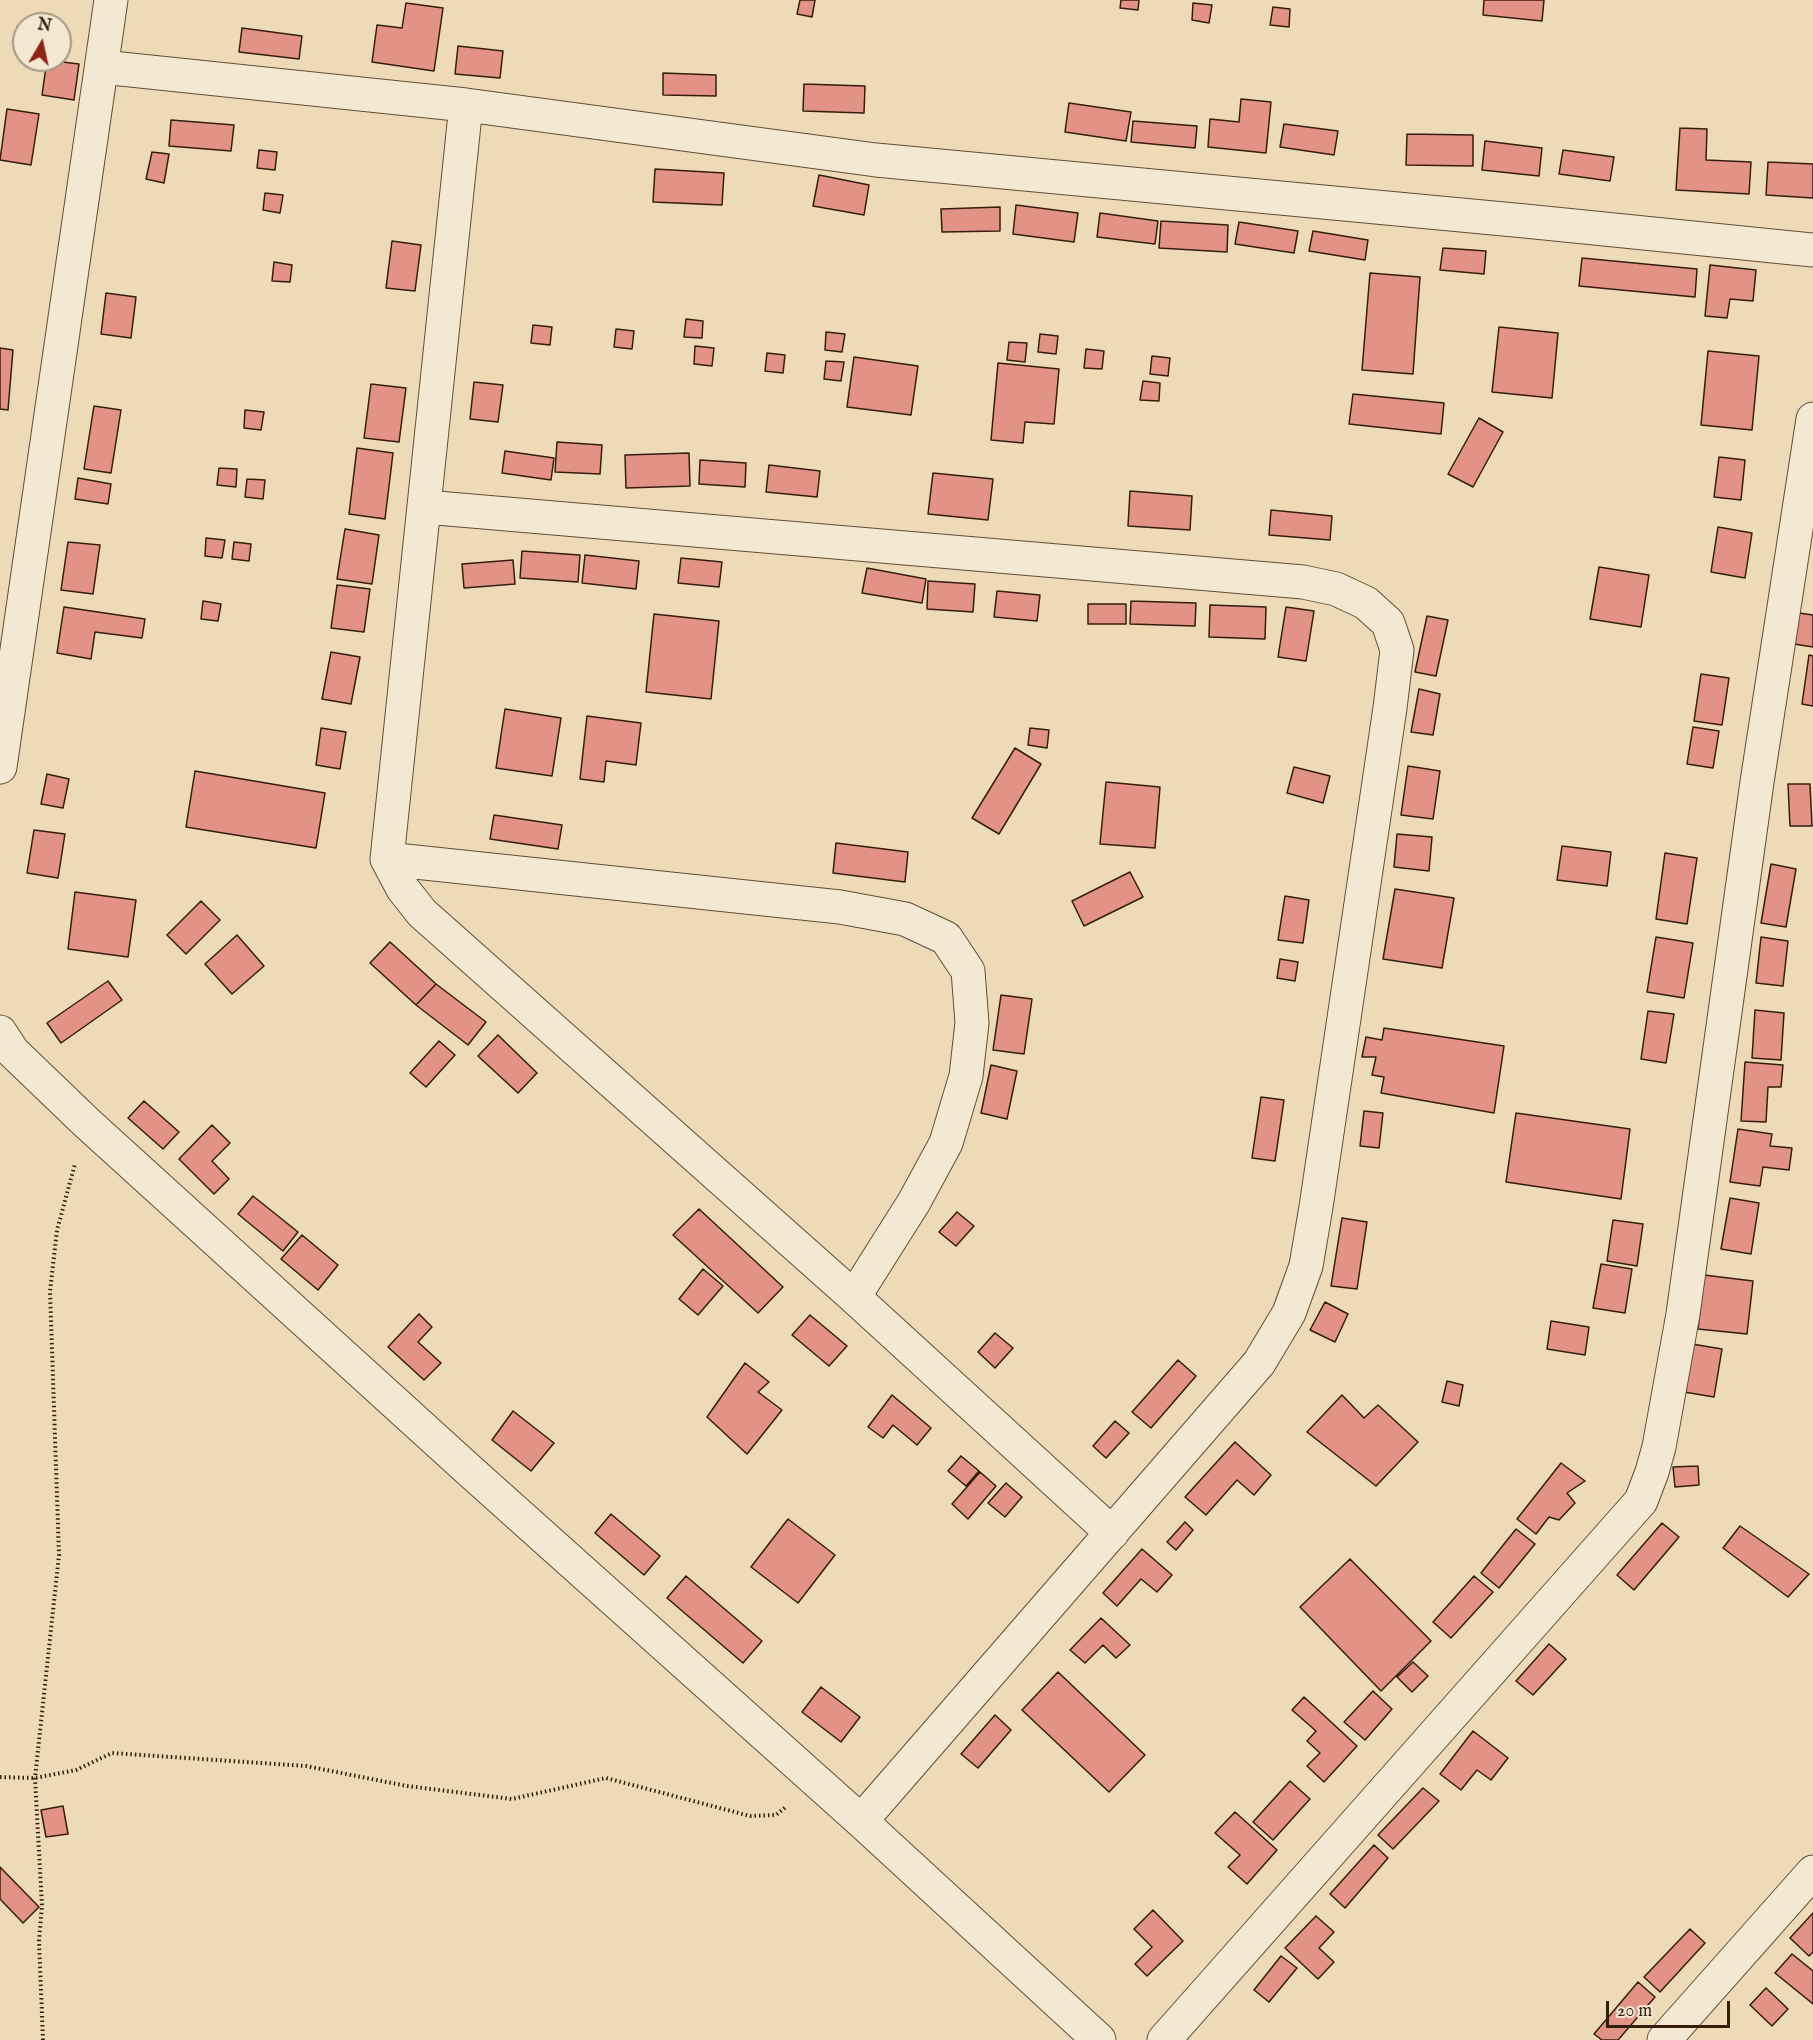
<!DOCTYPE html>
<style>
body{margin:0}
#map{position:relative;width:1813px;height:2040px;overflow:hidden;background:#eddbb8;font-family:"IM FELL English",serif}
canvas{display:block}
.north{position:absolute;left:12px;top:12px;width:60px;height:60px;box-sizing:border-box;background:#f3e8d1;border:2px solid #a79782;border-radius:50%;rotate:9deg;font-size:16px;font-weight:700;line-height:24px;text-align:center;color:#341e0b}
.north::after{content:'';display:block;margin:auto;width:21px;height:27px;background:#8f2418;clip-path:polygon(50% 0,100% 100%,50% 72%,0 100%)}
.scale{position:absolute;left:1606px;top:2001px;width:124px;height:27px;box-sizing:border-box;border:3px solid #341e0b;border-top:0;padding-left:8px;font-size:18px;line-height:21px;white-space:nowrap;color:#341e0b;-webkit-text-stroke:4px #f3e8d1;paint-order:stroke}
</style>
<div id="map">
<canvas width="1813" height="2040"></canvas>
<div class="north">N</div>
<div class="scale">20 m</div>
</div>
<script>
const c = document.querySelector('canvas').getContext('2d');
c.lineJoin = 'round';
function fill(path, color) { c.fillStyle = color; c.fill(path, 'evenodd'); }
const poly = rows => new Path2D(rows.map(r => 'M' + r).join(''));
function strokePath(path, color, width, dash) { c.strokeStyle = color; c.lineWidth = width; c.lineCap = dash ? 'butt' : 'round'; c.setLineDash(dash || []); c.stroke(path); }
const building = poly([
 [800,0,815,0,812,17,797,14,800,0],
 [1121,0,1139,0,1138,10,1120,8,1121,0],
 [1484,0,1544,0,1542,21,1483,15,1484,0],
 [406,3,443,8,434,71,372,62,377,25,402,28,406,3],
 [1193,3,1212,5,1209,23,1192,20,1193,3],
 [1273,7,1290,9,1289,27,1270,25,1273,7],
 [242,28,302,36,299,59,239,52,242,28],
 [458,46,503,51,500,78,455,74,458,46],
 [47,60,79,64,74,100,42,95,47,60],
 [663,73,716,75,716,96,663,95,663,73],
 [804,84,865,86,864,113,803,111,804,84],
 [1241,99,1271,102,1266,153,1208,147,1210,119,1239,122,1241,99],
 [1069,103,1131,112,1126,141,1065,132,1069,103],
 [7,109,39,114,31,165,0,160,7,109],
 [171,120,234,125,231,151,169,146,171,120],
 [1133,121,1197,126,1195,148,1131,142,1133,121],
 [1284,124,1338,131,1334,155,1280,147,1284,124],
 [1680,128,1707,129,1706,160,1751,162,1749,194,1676,190,1680,128],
 [1407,134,1473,135,1473,166,1406,165,1407,134],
 [1485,141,1542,148,1539,176,1482,170,1485,141],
 [259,150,277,152,275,170,257,168,259,150],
 [1563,150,1614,157,1610,181,1559,174,1563,150],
 [152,152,169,154,164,183,146,179,152,152],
 [1768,162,1813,164,1813,198,1766,195,1768,162],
 [655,169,724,173,722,205,653,202,655,169],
 [819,175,869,185,864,215,813,206,819,175],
 [265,193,283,195,280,213,263,210,265,193],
 [1016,205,1078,213,1074,242,1013,234,1016,205],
 [1000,207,1000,231,942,232,941,209,1000,207],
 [1100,213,1158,221,1155,244,1097,237,1100,213],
 [1161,221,1228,225,1227,252,1159,248,1161,221],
 [1239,222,1298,231,1294,253,1235,244,1239,222],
 [1313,231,1368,240,1365,260,1309,251,1313,231],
 [392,241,421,245,415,291,386,288,392,241],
 [1443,248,1486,251,1484,274,1440,270,1443,248],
 [1582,258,1697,269,1695,297,1579,286,1582,258],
 [274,262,292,265,290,282,272,281,274,262],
 [1710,265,1756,270,1753,301,1730,299,1727,318,1705,316,1710,265],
 [1370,273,1420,277,1413,374,1362,370,1370,273],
 [106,293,136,297,131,338,101,334,106,293],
 [686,319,703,321,702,338,684,337,686,319],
 [533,325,552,327,550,345,531,343,533,325],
 [1499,327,1558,333,1552,398,1492,392,1499,327],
 [616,329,634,331,632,349,614,347,616,329],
 [826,332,845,334,842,352,825,350,826,332],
 [1040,334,1058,336,1056,354,1038,352,1040,334],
 [1009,342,1027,343,1025,362,1007,360,1009,342],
 [695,346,714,348,712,366,694,364,695,346],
 [0,348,13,350,8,410,0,409,0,348],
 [1086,349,1104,351,1102,369,1084,368,1086,349],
 [1708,351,1759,356,1752,430,1701,425,1708,351],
 [767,353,785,355,783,373,765,371,767,353],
 [1152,356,1170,358,1168,376,1150,374,1152,356],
 [854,357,918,366,911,415,847,407,854,357],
 [826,361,844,362,841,381,824,379,826,361],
 [998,363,1059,369,1054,424,1025,422,1023,443,991,440,998,363],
 [1143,381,1160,383,1159,401,1140,400,1143,381],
 [474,382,503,385,498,422,470,419,474,382],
 [371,384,406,388,399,442,364,438,371,384],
 [1353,394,1444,403,1441,434,1349,424,1353,394],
 [94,406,121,410,111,473,84,469,94,406],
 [245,410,264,412,261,430,244,428,245,410],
 [1479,418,1503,432,1473,487,1448,474,1479,418],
 [557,442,602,445,600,474,555,472,557,442],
 [357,448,393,453,385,519,349,514,357,448],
 [505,451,554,458,551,480,502,473,505,451],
 [689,453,690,486,626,488,625,455,689,453],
 [1719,457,1745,460,1741,500,1714,497,1719,457],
 [700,460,746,463,745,487,699,484,700,460],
 [769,465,820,471,817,497,766,492,769,465],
 [219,468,237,469,236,487,217,485,219,468],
 [933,473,993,479,988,520,928,514,933,473],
 [78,478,111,484,108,504,75,499,78,478],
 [247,479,265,480,263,499,245,497,247,479],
 [1130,491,1192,496,1190,530,1128,526,1130,491],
 [1271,510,1332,516,1330,540,1269,535,1271,510],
 [1718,527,1752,533,1745,578,1711,572,1718,527],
 [345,529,379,535,372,584,337,579,345,529],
 [206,538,225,540,222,558,205,556,206,538],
 [68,542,100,545,93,594,61,590,68,542],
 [234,542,251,544,249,561,232,559,234,542],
 [522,551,580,555,578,582,520,578,522,551],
 [585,555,639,561,636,589,582,583,585,555],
 [681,558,722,562,719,587,678,583,681,558],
 [513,560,515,584,464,588,462,564,513,560],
 [1599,567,1649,575,1641,627,1590,619,1599,567],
 [867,568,926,579,922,603,862,593,867,568],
 [928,581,975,584,973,612,927,609,928,581],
 [337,585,370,589,364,632,331,628,337,585],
 [997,591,1040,595,1037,621,994,617,997,591],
 [203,601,221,604,218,621,201,619,203,601],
 [1131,601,1196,603,1195,626,1130,624,1131,601],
 [1088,604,1126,604,1126,624,1088,624,1088,604],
 [1210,605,1266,607,1265,639,1209,637,1210,605],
 [64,607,145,619,142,638,95,632,91,659,57,653,64,607],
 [1286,607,1314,611,1306,661,1278,657,1286,607],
 [1799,613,1813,615,1813,647,1794,644,1799,613],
 [654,614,719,621,711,699,646,692,654,614],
 [1427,616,1448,620,1436,676,1415,672,1427,616],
 [331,652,360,657,351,704,322,699,331,652],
 [1809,655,1813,656,1813,706,1802,704,1809,655],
 [1701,674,1729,678,1722,725,1694,721,1701,674],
 [1419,689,1440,694,1433,735,1411,732,1419,689],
 [505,709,561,718,552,776,496,768,505,709],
 [587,716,641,723,636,765,606,761,604,782,580,779,587,716],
 [1693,727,1719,731,1713,768,1687,764,1693,727],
 [321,728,346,732,340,769,316,765,321,728],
 [1030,728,1049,730,1047,748,1028,745,1030,728],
 [1015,748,1041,764,999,834,972,818,1015,748],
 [1408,766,1440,771,1433,819,1401,815,1408,766],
 [1294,767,1330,776,1323,803,1287,793,1294,767],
 [195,771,325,793,316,848,186,827,195,771],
 [47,774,69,779,63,808,41,804,47,774],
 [1106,782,1160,787,1155,848,1100,844,1106,782],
 [1788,784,1810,784,1812,826,1790,826,1788,784],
 [494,815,562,825,558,849,490,839,494,815],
 [34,830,65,834,58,878,27,873,34,830],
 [1397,834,1432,837,1429,871,1394,867,1397,834],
 [836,843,908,852,905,882,833,873,836,843],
 [1562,846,1611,852,1607,886,1557,880,1562,846],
 [1665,853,1697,858,1687,924,1656,919,1665,853],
 [1771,864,1796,869,1786,927,1761,923,1771,864],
 [1130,872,1143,897,1084,926,1072,901,1130,872],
 [1395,889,1454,898,1442,968,1383,959,1395,889],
 [75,892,136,900,128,957,68,949,75,892],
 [1285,896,1309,900,1303,943,1278,940,1285,896],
 [201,901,220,920,186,954,167,935,201,901],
 [237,935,264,966,232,994,205,964,237,935],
 [1656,937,1693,943,1684,998,1647,992,1656,937],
 [1761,937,1788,941,1783,986,1756,983,1761,937],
 [390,942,436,984,416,1005,370,963,390,942],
 [1280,959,1298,962,1295,981,1277,978,1280,959],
 [108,981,122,1000,61,1043,47,1023,108,981],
 [436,984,486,1022,468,1045,416,1005,436,984],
 [1001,995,1032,999,1024,1054,993,1050,1001,995],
 [1755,1010,1784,1013,1781,1060,1752,1058,1755,1010],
 [1648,1011,1674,1014,1666,1063,1641,1059,1648,1011],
 [1384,1028,1504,1046,1494,1113,1381,1093,1384,1077,1372,1075,1376,1057,1362,1057,1366,1037,1382,1040,1384,1028],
 [498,1035,537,1073,518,1093,478,1056,498,1035],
 [439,1041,455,1055,426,1087,410,1073,439,1041],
 [1745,1062,1783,1065,1781,1087,1768,1087,1766,1122,1741,1121,1745,1062],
 [991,1065,1017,1071,1007,1119,981,1113,991,1065],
 [1261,1097,1284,1100,1275,1161,1252,1158,1261,1097],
 [144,1101,179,1132,163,1149,128,1118,144,1101],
 [1364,1111,1383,1113,1379,1148,1360,1146,1364,1111],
 [1516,1113,1630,1129,1621,1199,1506,1182,1516,1113],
 [212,1125,230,1143,212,1161,229,1179,214,1194,179,1159,212,1125],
 [1738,1129,1772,1134,1770,1146,1792,1148,1789,1170,1763,1167,1760,1186,1730,1182,1738,1129],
 [253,1196,298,1232,283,1251,238,1214,253,1196],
 [1730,1198,1759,1203,1751,1254,1721,1249,1730,1198],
 [699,1209,783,1287,758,1313,673,1235,699,1209],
 [957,1212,974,1226,956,1246,939,1232,957,1212],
 [1342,1218,1367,1222,1357,1289,1331,1286,1342,1218],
 [1613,1220,1643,1224,1637,1266,1607,1261,1613,1220],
 [302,1235,338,1265,318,1290,281,1259,302,1235],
 [1601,1264,1632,1269,1625,1313,1593,1308,1601,1264],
 [703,1269,723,1286,698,1315,679,1299,703,1269],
 [1704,1275,1753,1281,1747,1334,1698,1329,1704,1275],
 [1325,1302,1348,1314,1335,1342,1310,1330,1325,1302],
 [419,1314,432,1327,418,1342,441,1363,424,1380,388,1347,419,1314],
 [810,1315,847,1346,829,1366,792,1335,810,1315],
 [1551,1321,1589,1327,1585,1355,1547,1349,1551,1321],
 [995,1333,1013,1348,995,1368,978,1352,995,1333],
 [1692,1344,1722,1349,1714,1397,1684,1392,1692,1344],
 [1178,1360,1196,1376,1151,1428,1132,1412,1178,1360],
 [745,1363,769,1382,758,1392,782,1410,747,1454,707,1417,745,1363],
 [1447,1381,1463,1385,1459,1406,1442,1402,1447,1381],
 [892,1395,931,1428,917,1445,893,1425,883,1438,868,1427,892,1395],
 [1342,1395,1364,1418,1378,1405,1418,1442,1376,1486,1307,1432,1342,1395],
 [513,1411,554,1443,531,1471,492,1440,513,1411],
 [1115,1421,1129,1433,1106,1458,1093,1446,1115,1421],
 [1235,1442,1271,1475,1254,1495,1237,1480,1206,1515,1185,1497,1235,1442],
 [961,1456,979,1471,966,1486,948,1471,961,1456],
 [1561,1463,1585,1481,1567,1493,1575,1503,1559,1520,1549,1517,1536,1534,1517,1519,1561,1463],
 [1698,1466,1699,1485,1675,1487,1673,1467,1698,1466],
 [980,1472,996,1486,968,1519,952,1504,980,1472],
 [1006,1483,1022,1497,1005,1517,988,1503,1006,1483],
 [611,1514,660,1556,644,1575,595,1533,611,1514],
 [788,1519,835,1555,798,1603,751,1567,788,1519],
 [1185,1522,1193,1530,1176,1550,1167,1542,1185,1522],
 [1662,1523,1679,1537,1634,1590,1617,1575,1662,1523],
 [1740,1526,1809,1574,1788,1597,1723,1548,1740,1526],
 [1516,1529,1535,1544,1499,1588,1481,1573,1516,1529],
 [1142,1549,1172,1575,1157,1592,1141,1579,1117,1606,1103,1593,1142,1549],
 [1350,1559,1431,1641,1381,1691,1300,1607,1350,1559],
 [686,1576,762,1641,743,1663,667,1598,686,1576],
 [1474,1576,1493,1592,1451,1638,1433,1622,1474,1576],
 [1101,1618,1130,1645,1116,1658,1103,1645,1085,1663,1070,1650,1101,1618],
 [1549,1644,1566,1659,1533,1695,1516,1681,1549,1644],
 [1413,1662,1428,1676,1412,1692,1397,1677,1413,1662],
 [1058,1672,1145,1755,1109,1792,1022,1710,1058,1672],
 [821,1687,860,1717,841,1742,802,1712,821,1687],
 [1373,1691,1392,1709,1365,1740,1344,1722,1373,1691],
 [1304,1697,1357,1746,1324,1782,1307,1766,1320,1753,1307,1741,1316,1731,1292,1710,1304,1697],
 [995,1715,1011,1730,978,1768,961,1754,995,1715],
 [1473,1731,1508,1758,1491,1780,1477,1770,1461,1790,1440,1774,1473,1731],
 [1290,1781,1310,1799,1273,1840,1253,1822,1290,1781],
 [1423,1788,1439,1801,1393,1849,1378,1835,1423,1788],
 [63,1806,68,1834,46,1837,41,1810,63,1806],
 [1235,1812,1277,1850,1247,1884,1228,1867,1240,1855,1215,1833,1235,1812],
 [1374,1845,1388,1858,1345,1908,1330,1894,1374,1845],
 [0,1867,39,1907,23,1923,0,1899,0,1867],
 [1153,1910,1183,1941,1147,1976,1135,1964,1152,1947,1134,1929,1153,1910],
 [1813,1913,1813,1952,1809,1956,1790,1938,1813,1913],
 [1316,1916,1334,1932,1319,1948,1334,1962,1318,1979,1285,1948,1316,1916],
 [1690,1929,1705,1943,1660,1992,1644,1977,1690,1929],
 [1792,1954,1813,1971,1813,2004,1775,1973,1792,1954],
 [1281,1956,1297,1968,1269,2002,1254,1990,1281,1956],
 [1638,1982,1655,1997,1618,2040,1602,2040,1594,2034,1638,1982],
 [1766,1988,1788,2009,1772,2026,1750,2005,1766,1988]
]);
fill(building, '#e39386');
strokePath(building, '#341e0b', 1.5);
const minor = poly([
 [102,67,466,105,876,160,1525,221,1813,250],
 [466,105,387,859,403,889,422,913,854,1297,1112,1533],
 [425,507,1303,582,1336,589,1366,603,1388,623,1397,650,1390,708,1316,1207,1306,1266,1289,1313,1259,1363,861,1821],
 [0,767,111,0],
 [387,859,840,907,905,919,946,938,968,971,972,1023,966,1076,946,1143,914,1202,854,1297],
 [0,1032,13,1052,87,1123,470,1471,861,1821,1099,2040],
 [1164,2040,1641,1501,1652,1472,1659,1447,1683,1314,1757,782,1813,419],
 [1664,2040,1813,1872]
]);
strokePath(minor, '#624d36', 35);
strokePath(poly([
 [0,1777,35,1778,76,1770,112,1753,306,1766,407,1786,512,1799,606,1778,750,1816,776,1815,787,1806],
 [43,2040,39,1941,42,1906,35,1778,59,1555,50,1291,57,1230,75,1164]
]), '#341e0b', 4, [1.5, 3]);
strokePath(minor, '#f3e8d1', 33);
</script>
